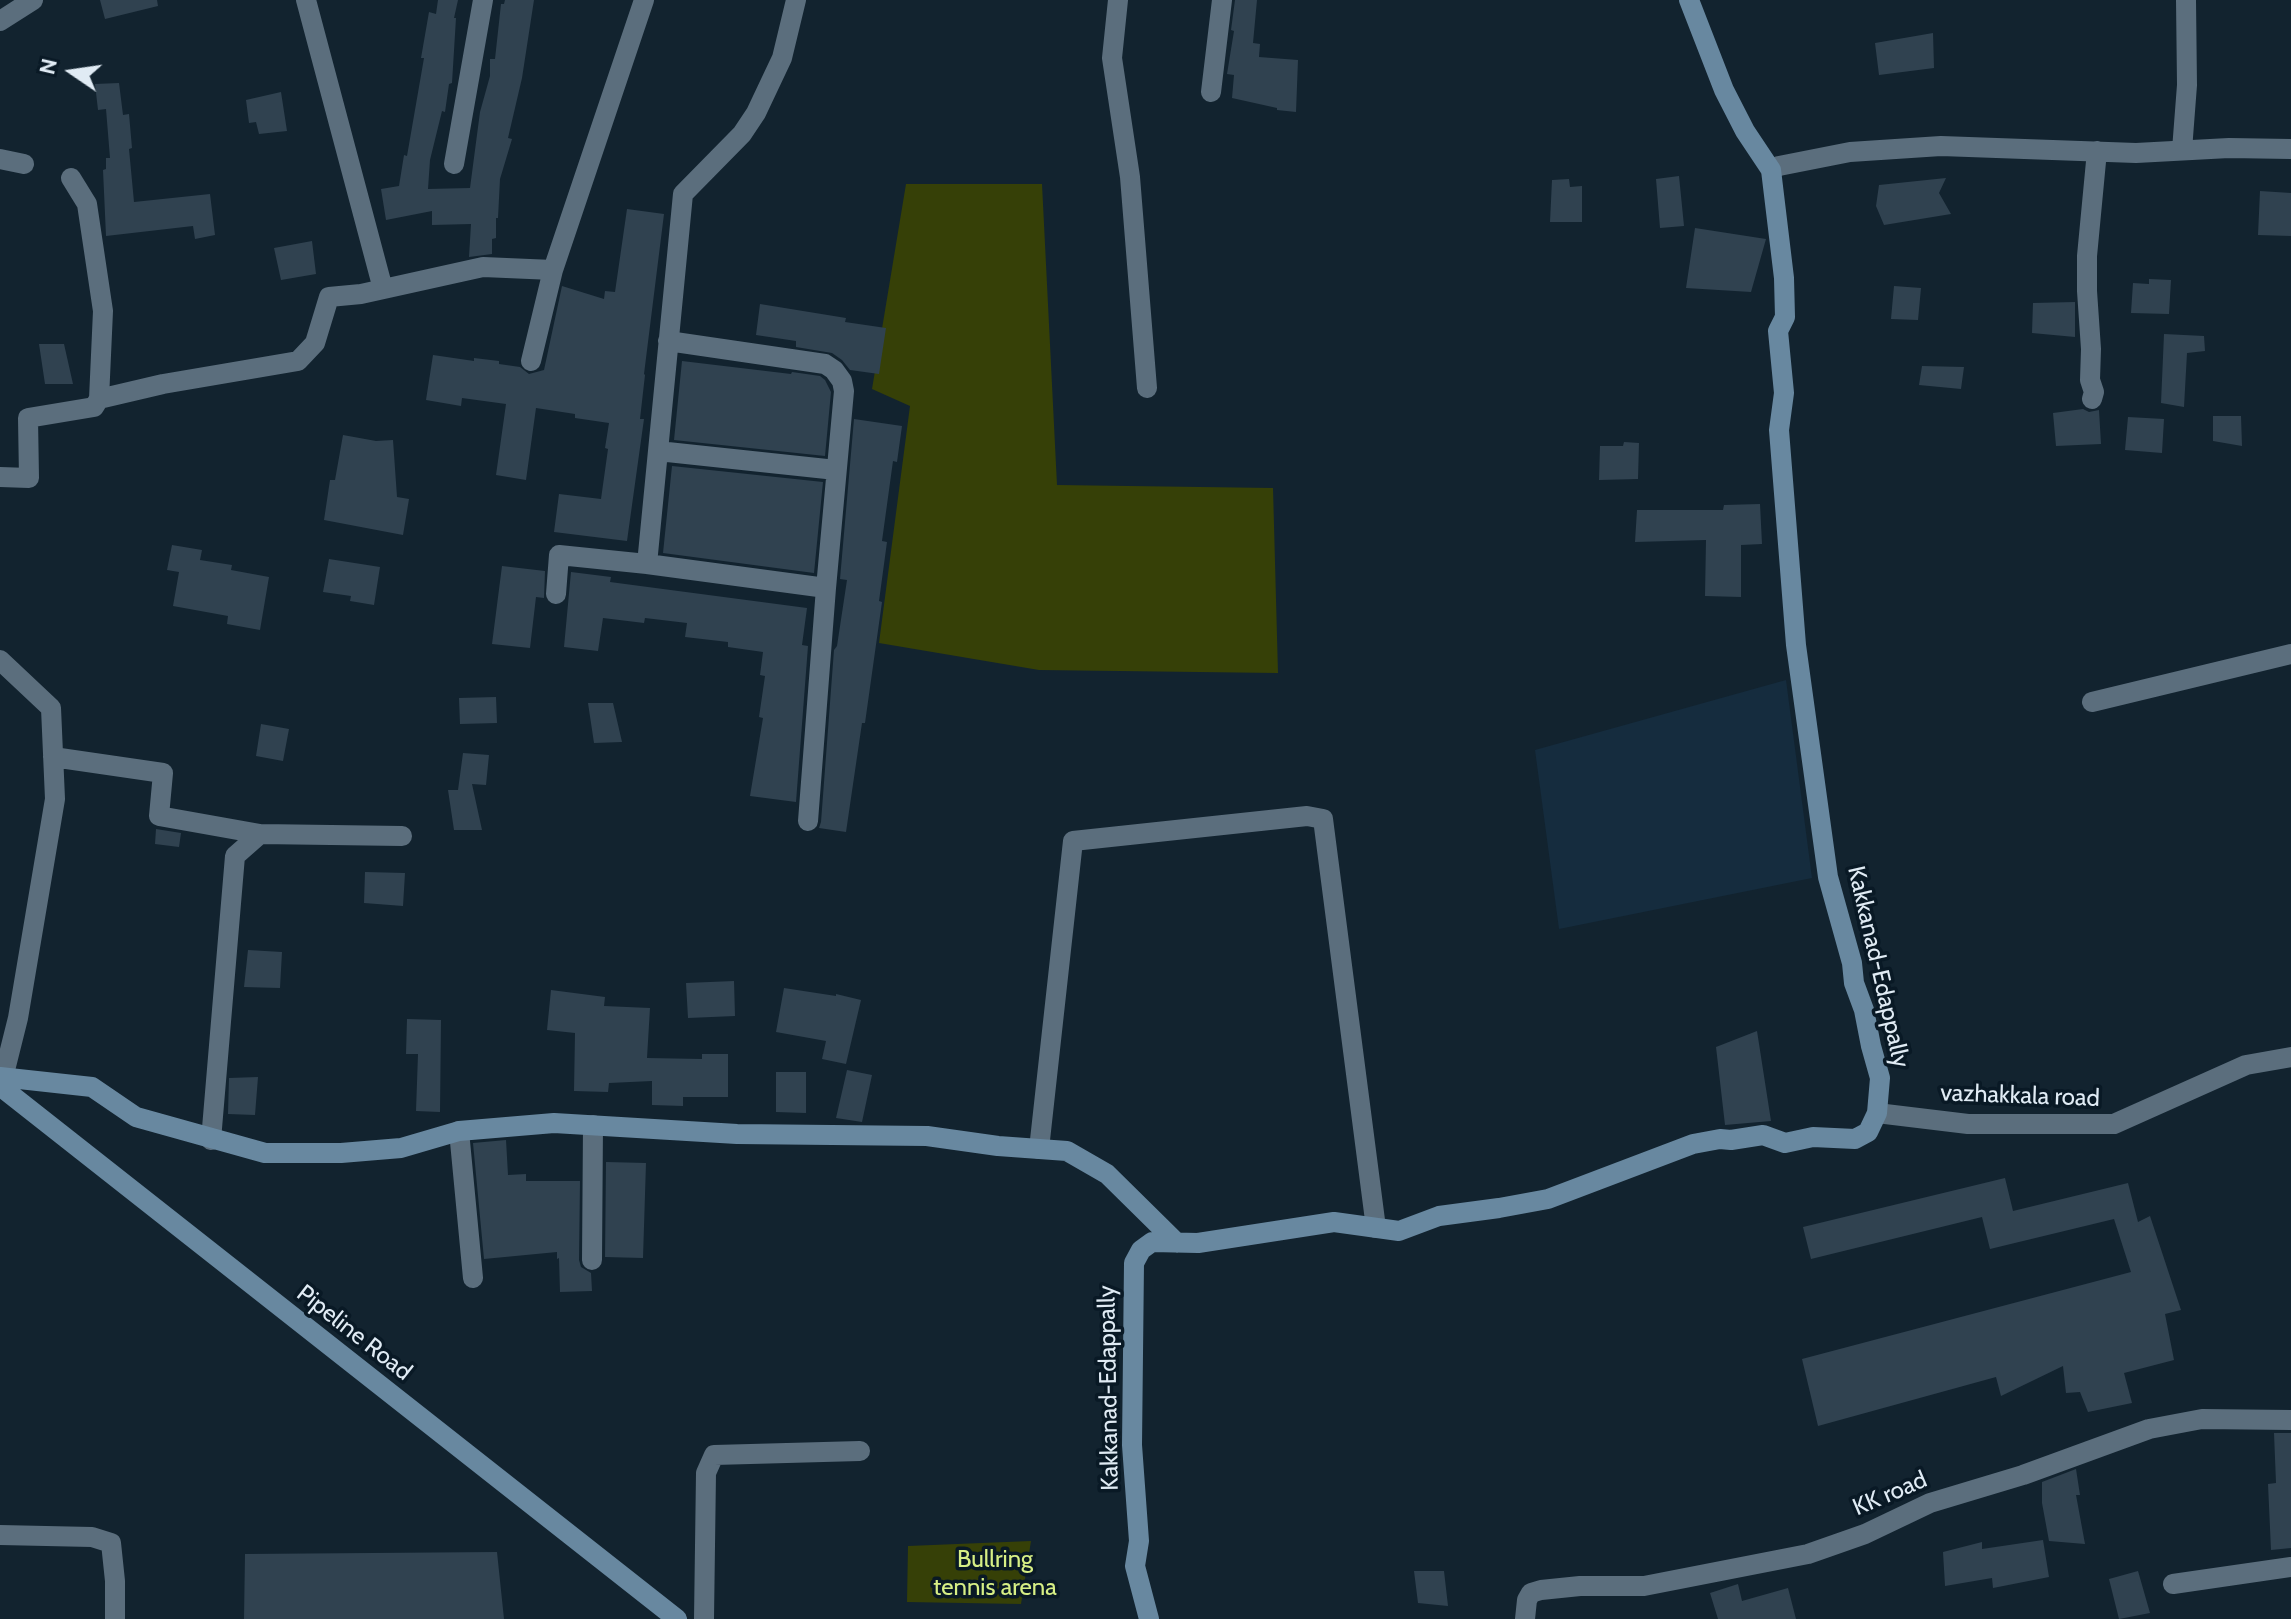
<!DOCTYPE html>
<style>
body{margin:0}
#map{position:relative;width:2291px;height:1619px;overflow:hidden;background:#12232f;font-family:Cabin,sans-serif}
canvas{display:block}
.north{position:absolute;left:32px;top:32px;width:80px;height:80px;-webkit-text-stroke:6px #091925;paint-order:stroke;rotate:283deg;font-size:22px;font-weight:700;line-height:32px;text-align:center;color:#e0ebf4}
.north::after{content:'';display:block;margin:auto;width:28px;height:36px;background:#e0ebf4;clip-path:polygon(50% 0,100% 100%,50% 72%,0 100%)}
</style>
<div id="map">
<canvas width="2291" height="1619"></canvas>
<div class="north">N</div>
</div>
<script>
const c = document.querySelector('canvas').getContext('2d');
c.lineJoin = 'round';
function fill(path, color) { c.fillStyle = color; c.fill(path, 'evenodd'); }
const poly = rows => new Path2D(rows.map(r => 'M' + r).join(''));
function strokePath(path, color, width, dash) { c.strokeStyle = color; c.lineWidth = width; c.lineCap = dash ? 'butt' : 'round'; c.setLineDash(dash || []); c.stroke(path); }
function label(font, color, halo, rows, align = 'center') {
  c.font = font + ' Cabin,sans-serif'; c.lineWidth = 7; c.setLineDash([]); c.textBaseline = 'middle'; c.strokeStyle = halo; c.fillStyle = color; for (const [text, x, y, turn = 0] of rows) {
    c.save(); c.translate(x, y); c.rotate((+turn || 0) * Math.PI / 180); c.textAlign = isNaN(turn) ? turn : align; if (halo) c.strokeText(text, 0, 0); c.fillText(text, 0, 0); c.restore();
  }
}
fill(poly([
 [1786,680,1812,878,1559,929,1535,750]
]), '#152c3e');
fill(poly([
 [906,184,1042,184,1057,485,1273,488,1278,673,1039,670,879,643,910,406,872,389],
 [1031,1541,1021,1604,907,1602,908,1546]
]), '#364007');
fill(poly([
 [100,0,157,0,158,6,105,19],
 [438,0,458,0,454,18,456,18,452,83,449,84,445,112,442,111,430,160,428,189,470,188,480,112,490,76,490,59,495,59,501,4,504,4,505,0,534,0,522,78,508,138,512,139,500,179,498,218,496,218,496,238,492,239,492,254,469,257,471,224,432,225,432,211,386,220,381,189,399,186,404,155,407,156,424,58,421,58,429,12,436,14],
 [1235,0,1257,0,1253,43,1260,44,1259,57,1298,60,1296,112,1277,110,1277,108,1232,98,1234,75,1227,74,1234,31,1231,30],
 [1933,33,1934,68,1879,75,1875,43],
 [119,83,123,115,129,114,132,148,129,149,134,202,210,194,215,235,195,239,193,226,106,236,103,170,106,169,106,158,110,158,106,109,98,110,95,84],
 [281,92,287,131,259,134,256,122,249,123,246,100],
 [1679,176,1684,226,1660,228,1656,179],
 [1946,178,1939,193,1951,214,1884,225,1876,206,1879,185],
 [1569,179,1570,187,1582,186,1582,222,1550,222,1552,180],
 [2260,191,2291,193,2291,236,2258,235],
 [627,209,664,214,644,374,645,375,640,419,644,419,627,541,554,532,559,494,601,499,608,449,605,448,609,423,575,418,575,414,536,408,526,480,496,475,506,404,462,398,461,406,426,400,433,355,474,361,474,358,499,361,499,364,520,367,529,374,544,370,562,286,604,299,605,291,615,292],
 [1695,228,1766,239,1751,292,1686,288],
 [312,241,316,274,281,280,274,248],
 [2149,279,2171,280,2169,314,2131,313,2133,283,2149,284],
 [1894,286,1921,288,1918,320,1891,319],
 [2075,302,2075,337,2032,333,2033,303],
 [760,304,846,318,845,322,886,328,879,374,850,370,842,360,832,353,796,347,796,341,756,335],
 [2164,334,2204,336,2205,351,2187,353,2184,407,2161,403],
 [39,344,64,344,73,384,45,384],
 [682,361,791,374,792,372,820,376,825,380,831,392,825,456,674,440],
 [1922,366,1964,367,1961,389,1919,385],
 [2083,409,2089,412,2099,410,2101,444,2056,446,2053,413],
 [2213,416,2241,416,2242,446,2213,441],
 [2128,417,2164,419,2162,453,2125,450],
 [854,419,902,426,897,462,893,461,882,541,887,542,879,601,882,602,865,723,862,723,846,832,819,828,821,822,834,650,837,646,847,580,840,579],
 [343,435,376,441,393,440,397,497,409,499,403,535,324,520,330,480,335,480],
 [1624,442,1639,443,1638,479,1599,480,1600,446,1623,446],
 [672,466,823,482,814,573,663,553],
 [1760,504,1762,544,1741,545,1741,597,1705,596,1706,540,1635,542,1637,510,1723,510,1724,505],
 [172,545,202,550,200,560,232,565,231,570,269,577,260,630,227,624,228,616,173,606,179,572,167,570],
 [329,559,380,567,374,605,350,601,351,596,323,592],
 [502,566,545,571,544,598,536,597,530,648,492,644],
 [571,572,611,577,610,582,807,608,802,645,808,646,796,802,750,796,763,718,759,717,765,676,760,675,763,652,728,647,728,642,685,637,687,623,645,618,644,623,603,618,598,651,564,647],
 [496,697,497,723,460,724,459,698],
 [588,703,613,703,622,742,594,743],
 [261,724,289,729,283,761,256,756],
 [463,753,489,755,486,785,472,784,482,830,454,830,448,790,458,790],
 [156,829,181,833,179,847,155,844],
 [365,872,405,873,403,906,364,903],
 [248,950,282,952,280,988,244,987],
 [734,981,735,1016,688,1018,686,983],
 [784,988,836,996,836,994,861,1000,846,1064,822,1059,826,1041,776,1032],
 [551,990,605,997,604,1006,650,1008,647,1058,702,1059,702,1054,728,1054,728,1097,683,1097,683,1106,652,1105,652,1081,609,1083,608,1092,574,1091,575,1033,547,1030],
 [407,1019,441,1020,440,1112,416,1111,418,1054,406,1054],
 [1757,1031,1771,1121,1725,1125,1716,1047],
 [847,1070,872,1075,862,1122,836,1118],
 [776,1072,806,1072,806,1113,776,1112],
 [258,1077,255,1115,228,1114,229,1078],
 [506,1140,508,1175,526,1174,526,1181,580,1181,579,1260,581,1267,591,1273,592,1291,560,1292,559,1258,557,1259,557,1252,484,1259,473,1143],
 [606,1162,646,1163,643,1258,605,1257],
 [2005,1178,2013,1211,2128,1183,2138,1222,2150,1216,2181,1310,2165,1314,2174,1360,2124,1373,2132,1403,2088,1412,2080,1392,2066,1393,2063,1366,2001,1396,1996,1377,1818,1426,1802,1359,2131,1272,2114,1219,1990,1249,1982,1217,1811,1259,1803,1227],
 [2274,1433,2291,1433,2291,1548,2271,1550,2268,1484,2276,1483],
 [2076,1469,2080,1495,2076,1495,2085,1544,2049,1541,2042,1503,2042,1482],
 [2043,1540,2049,1577,1993,1588,1992,1578,1945,1586,1943,1552,1982,1542,1982,1549],
 [497,1552,504,1619,244,1619,245,1554],
 [1414,1571,1444,1571,1448,1606,1418,1603],
 [2138,1571,2150,1613,2119,1619,2109,1579],
 [1738,1584,1742,1601,1788,1588,1796,1619,1718,1619,1710,1593]
]), '#304250');
strokePath(poly([
 [306,0,383,289],
 [1118,0,1112,58,1130,177,1147,388],
 [0,21,33,0],
 [1211,92,1222,0],
 [2182,150,2187,85,2186,0],
 [0,159,24,164],
 [454,164,483,0],
 [1771,170,1779,166,1850,152,1941,146,2136,153,2229,148,2291,149],
 [531,361,553,270,644,0],
 [99,399,163,384,298,361,315,343,329,297,361,294,483,267,553,270],
 [2092,399,2094,392,2090,380,2091,349,2087,291,2087,256,2097,151],
 [658,451,836,470],
 [0,477,29,478,28,418,94,407,99,399,103,311,87,204,71,178],
 [647,564,826,588,844,391,842,381,834,370,825,364,668,341],
 [556,594,559,555,647,564,683,194,742,134,756,113,782,58,796,0],
 [0,660,51,708,55,799,18,1018,3,1078],
 [2092,702,2291,654],
 [53,757,163,773,159,816,260,834],
 [808,821,826,588],
 [1877,1113,1968,1124,2114,1124,2246,1065,2291,1057],
 [459,1131,473,1278],
 [211,1140,235,856,260,834,402,836],
 [1039,1149,1073,841,1307,816,1323,819,1376,1228],
 [592,1260,593,1125],
 [0,1535,92,1537,111,1543,115,1581,115,1619],
 [2173,1584,2291,1567],
 [704,1619,706,1473,714,1455,860,1451],
 [1525,1619,1527,1600,1531,1593,1541,1590,1580,1586,1644,1586,1808,1554,1865,1534,1930,1503,2023,1475,2149,1429,2202,1419,2291,1420]
]), '#5b6e7d', 20);
strokePath(poly([
 [0,1077,92,1087,136,1117,265,1153,341,1153,401,1148,459,1131,554,1123,737,1134,927,1136,998,1146,1067,1151,1107,1174,1177,1243],
 [0,1086,677,1619],
 [1149,1619,1135,1566,1139,1541,1132,1445,1134,1263,1141,1250,1152,1242,1198,1243,1334,1222,1399,1231,1439,1216,1499,1208,1548,1199,1693,1144,1720,1139,1731,1140,1763,1135,1785,1143,1813,1137,1855,1139,1868,1132,1877,1113,1880,1078,1871,1046,1864,1010,1854,983,1852,963,1828,877,1796,645,1779,430,1784,393,1778,331,1785,317,1784,278,1771,170,1745,131,1724,90,1689,0]
]), '#6888a0', 20);
label('24px', '#e0ebf4', '#091925', [
 ["Kakkanad-Edappally",1878,967,77],
 ["vazhakkala road",2020,1096,2],
 ["Pipeline Road",354,1333,38],
 ["Kakkanad-Edappally",1109,1388,-91],
 ["KK road",1890,1494,-23]
]);
label('24px', '#d7ef85', '#091925', [
 ["Bullring",995,1560],
 ["tennis arena",995,1588]
]);
</script>
